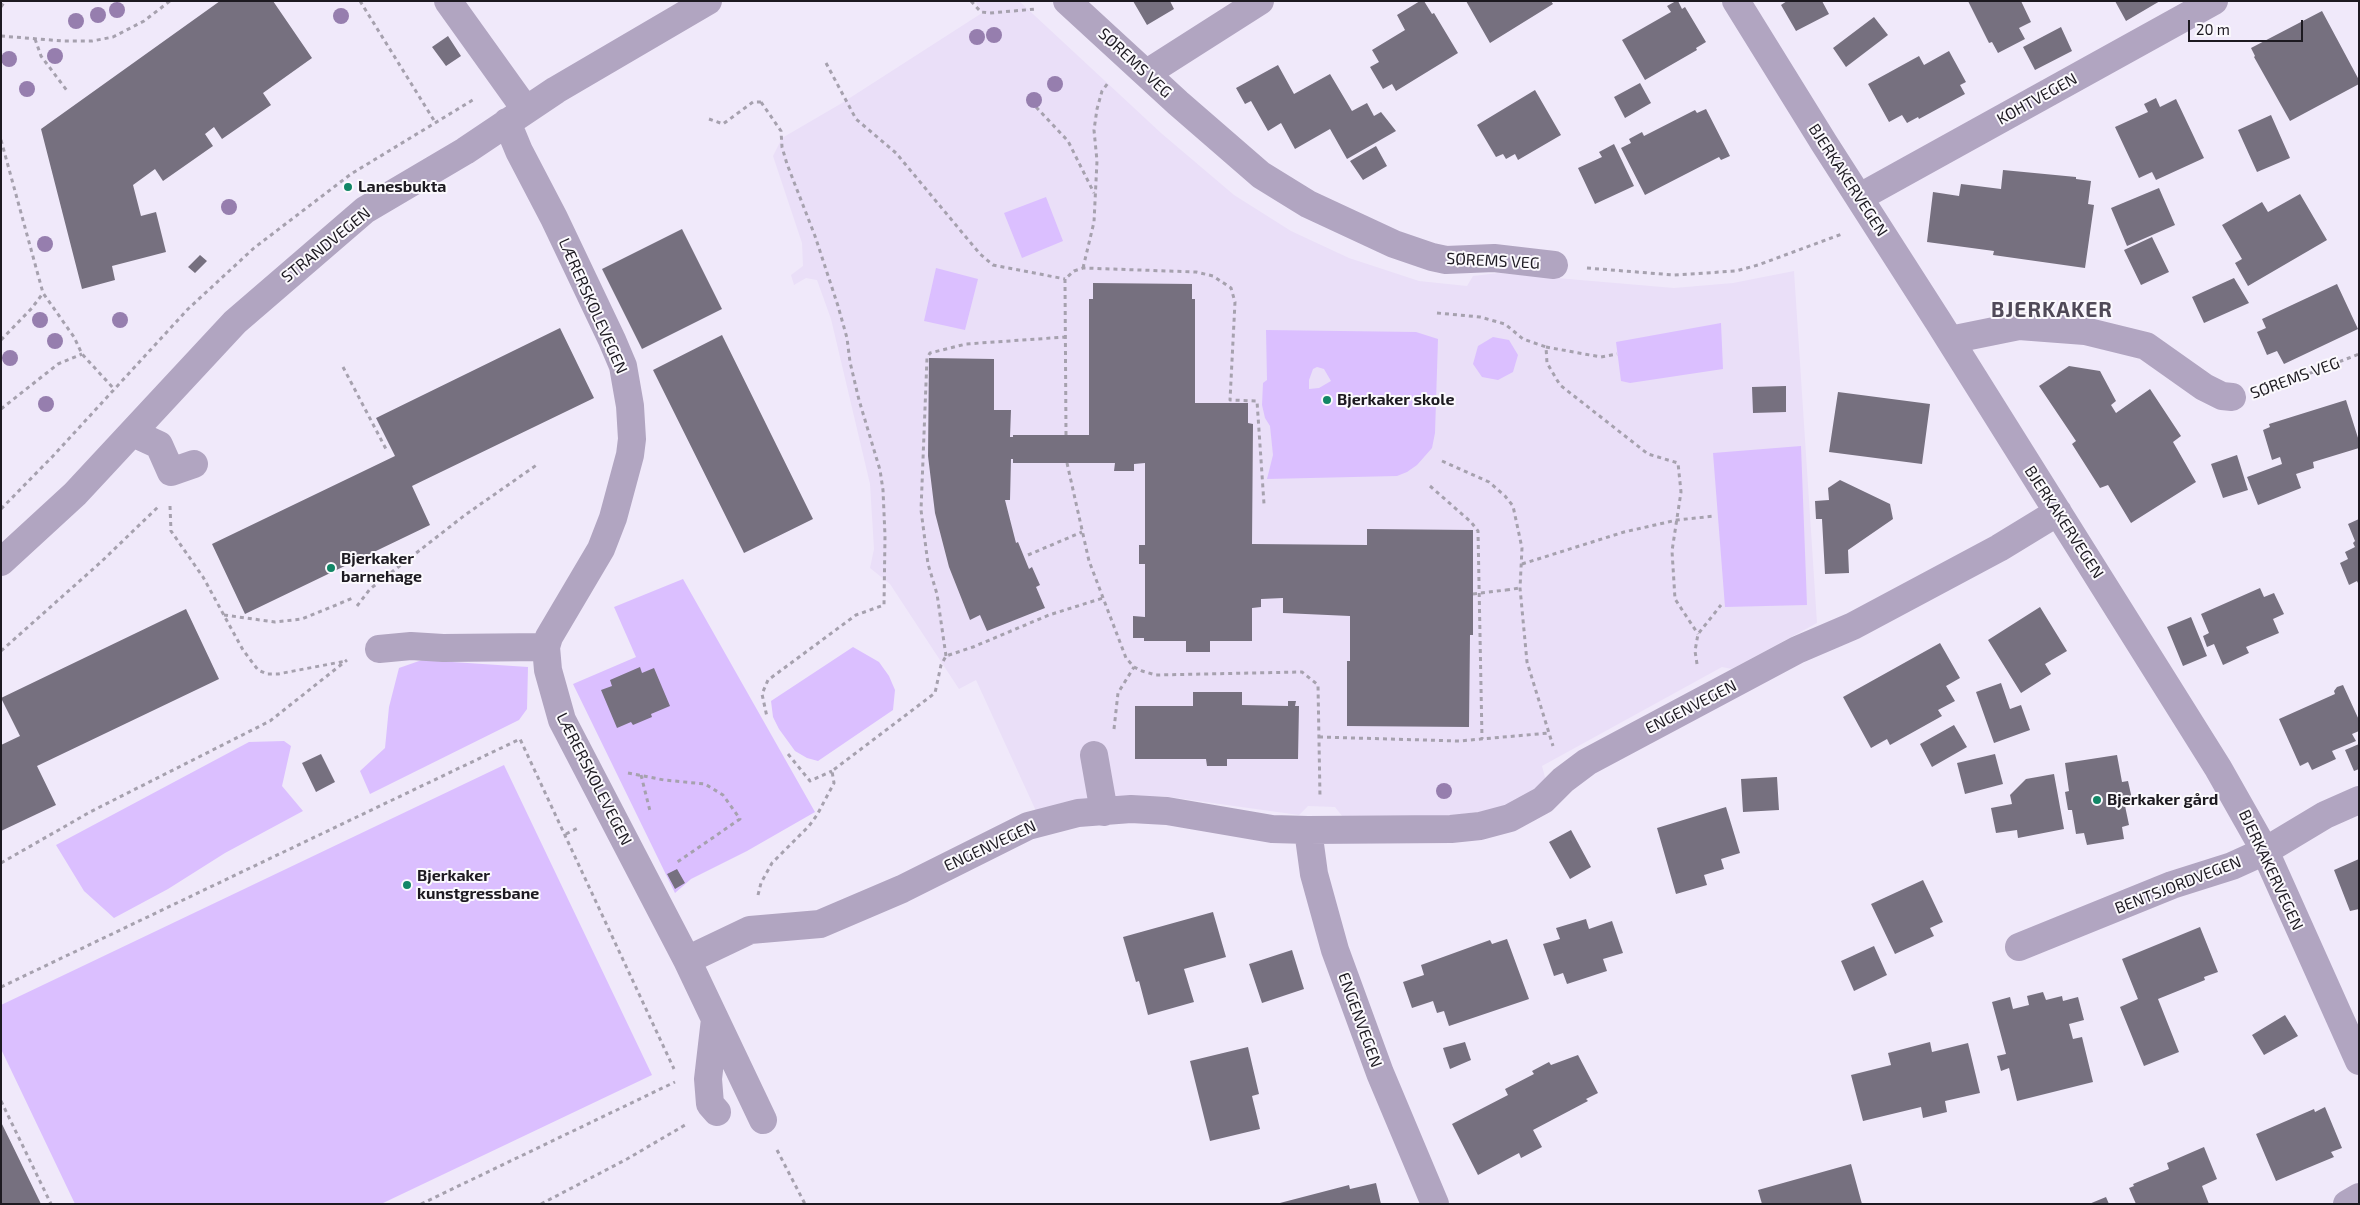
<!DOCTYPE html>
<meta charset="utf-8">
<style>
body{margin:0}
#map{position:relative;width:2360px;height:1205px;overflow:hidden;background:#f0e9fa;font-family:"Exo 2",sans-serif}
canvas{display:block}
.frame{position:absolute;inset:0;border:2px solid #1d1a21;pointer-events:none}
.scale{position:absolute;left:2188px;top:20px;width:115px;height:22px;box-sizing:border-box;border:2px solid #1d1a21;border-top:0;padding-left:6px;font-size:15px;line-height:18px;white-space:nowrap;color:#1d1a21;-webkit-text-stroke:4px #fbf9fd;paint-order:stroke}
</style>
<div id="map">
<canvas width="2360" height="1205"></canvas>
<div class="frame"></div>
<div class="scale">20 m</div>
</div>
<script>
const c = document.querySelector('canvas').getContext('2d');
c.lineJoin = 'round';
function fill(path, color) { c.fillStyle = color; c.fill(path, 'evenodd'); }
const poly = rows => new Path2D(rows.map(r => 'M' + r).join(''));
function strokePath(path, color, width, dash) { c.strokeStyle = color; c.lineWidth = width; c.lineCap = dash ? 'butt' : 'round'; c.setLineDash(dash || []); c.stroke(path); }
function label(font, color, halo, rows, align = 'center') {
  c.font = font + ' "Exo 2",sans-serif'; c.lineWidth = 4; c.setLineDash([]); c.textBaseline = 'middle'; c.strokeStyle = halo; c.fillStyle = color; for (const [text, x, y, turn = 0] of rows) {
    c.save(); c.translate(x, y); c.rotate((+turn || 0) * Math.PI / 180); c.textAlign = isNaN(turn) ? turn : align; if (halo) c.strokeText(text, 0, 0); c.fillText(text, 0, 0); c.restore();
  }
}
fill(poly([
 [975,1,1019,1,1161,133,1234,195,1291,231,1349,258,1419,281,1467,286,1473,276,1498,273,1674,288,1733,283,1794,271,1817,623,1732,669,1722,667,1542,766,1546,781,1540,792,1504,809,1445,816,1359,820,1342,816,1335,807,1308,806,1299,815,1162,796,1065,802,1036,811,976,680,959,689,890,584,870,568,874,549,870,484,831,319,817,280,806,278,794,285,791,275,803,266,802,243,773,156,782,138,842,103,982,13]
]), '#eadff8');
fill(poly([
 [1046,197,1063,241,1022,258,1004,213],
 [936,268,978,279,965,330,924,321],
 [1721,323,1723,369,1630,383,1621,381,1616,342],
 [1266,330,1416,332,1438,339,1435,433,1432,448,1417,465,1407,472,1397,476,1267,479,1273,455,1270,426,1265,418,1262,405,1263,383,1267,380],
 [1317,367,1324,369,1331,381,1319,388,1309,389,1309,380,1313,369],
 [1493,337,1509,340,1518,355,1513,372,1498,380,1482,377,1473,364,1478,346],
 [1801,446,1807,605,1725,607,1713,453],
 [683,579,815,812,747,851,691,879,675,893,573,684,636,657,614,607],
 [853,647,879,662,889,676,895,690,893,710,818,761,807,758,795,751,779,729,773,717,771,701],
 [422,660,528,667,527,709,519,720,370,794,360,771,385,748,389,707,399,668],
 [284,741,291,746,282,786,303,811,225,853,168,889,114,918,84,891,56,845,249,742],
 [504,765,652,1075,381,1204,75,1204,1,1049,1,1005]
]), '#dbbfff');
fill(poly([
 [220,1,273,1,312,58,263,93,271,105,222,139,214,127,205,134,213,146,163,181,155,169,133,185,141,216,156,212,166,252,112,266,115,280,82,289,41,129],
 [1133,1,1170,1,1174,9,1147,25],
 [1420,1,1424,1,1432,14,1434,13,1458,53,1396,91,1392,84,1383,89,1370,67,1379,62,1372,50,1405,30,1397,15],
 [1466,1,1551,1,1553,4,1490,43],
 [1676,1,1678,1,1682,9,1685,7,1706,42,1696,48,1697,50,1645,80,1622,40,1671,12,1667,6],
 [1787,1,1822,1,1829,14,1796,31,1781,5],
 [1968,1,2021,1,2031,22,2019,28,2025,39,1998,53,1992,42,1989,43],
 [2115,1,2160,1,2126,21],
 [2322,11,2359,80,2359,84,2290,121,2254,57,2255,56,2251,48],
 [1874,17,1888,35,1846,67,1833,48],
 [2061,27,2072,51,2035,70,2023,47],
 [448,36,461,56,446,66,432,47],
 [1949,51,1966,82,1960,85,1965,94,1919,119,1918,117,1907,123,1902,115,1889,122,1868,84,1919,56,1924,65],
 [1278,65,1294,94,1330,74,1352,111,1367,103,1374,116,1381,112,1396,131,1347,159,1330,129,1295,149,1281,123,1268,131,1251,101,1245,104,1236,88],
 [1640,83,1651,103,1625,118,1614,97],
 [1535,90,1561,135,1518,160,1515,154,1506,159,1503,154,1496,157,1477,125],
 [2156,98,2160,107,2176,99,2204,158,2156,180,2152,172,2139,178,2115,127,2148,112,2144,104],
 [1706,109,1730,156,1721,160,1719,157,1645,195,1621,148,1631,143,1629,139,1642,132,1644,136,1695,110,1697,113],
 [2271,115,2290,158,2257,172,2238,130],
 [1614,144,1634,186,1595,204,1578,168,1602,157,1599,152],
 [1376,146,1387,166,1363,180,1350,161],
 [2003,170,2076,177,2076,179,2091,181,2088,204,2094,205,2085,268,1993,255,1994,251,1927,242,1933,192,1959,196,1961,184,2001,189],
 [2159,188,2175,225,2127,246,2111,208],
 [2300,194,2327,240,2248,286,2235,263,2242,259,2222,225,2262,202,2268,212],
 [682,229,722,309,642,349,602,269],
 [2152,237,2169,272,2141,285,2124,250],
 [200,255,207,261,195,273,188,267],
 [2234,278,2249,303,2204,323,2192,297],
 [1093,283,1192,284,1192,299,1195,299,1195,403,1248,403,1248,423,1253,424,1252,544,1367,545,1367,529,1473,530,1473,635,1470,635,1469,727,1347,726,1347,661,1350,661,1350,616,1283,613,1283,598,1261,599,1261,607,1252,608,1252,641,1210,641,1210,652,1186,652,1186,641,1144,641,1144,638,1133,638,1133,616,1145,617,1145,564,1139,564,1139,545,1145,545,1145,463,1134,464,1134,471,1114,471,1115,463,1013,463,1013,459,1011,459,1010,500,1005,500,1016,543,1018,542,1029,569,1032,567,1040,585,1036,587,1045,608,987,631,980,615,970,620,949,567,935,513,928,456,929,358,994,359,994,410,1011,410,1010,437,1013,437,1013,435,1089,435,1089,299,1093,299],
 [2337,284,2358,329,2284,364,2277,351,2267,355,2257,332,2266,328,2262,319],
 [560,328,594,398,412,486,430,525,245,614,212,544,395,456,376,418],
 [722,335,813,519,744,553,653,370],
 [2069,366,2100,371,2116,401,2111,405,2116,413,2150,389,2181,436,2173,442,2196,482,2131,523,2108,485,2100,488,2072,444,2076,441,2039,386],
 [1786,386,1786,412,1753,413,1752,387],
 [1838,392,1930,404,1922,464,1829,452],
 [2346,400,2359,441,2359,448,2313,462,2314,468,2296,474,2301,488,2258,505,2247,477,2282,464,2280,457,2272,460,2263,430,2270,427,2269,424],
 [2237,455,2248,490,2223,498,2211,464],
 [1840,480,1890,504,1893,519,1848,550,1849,573,1825,574,1822,519,1816,519,1815,501,1829,500,1828,488],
 [2359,519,2359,585,2357,581,2349,585,2340,563,2348,559,2345,552,2355,547,2353,543,2355,541,2348,524],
 [2260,588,2264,597,2274,593,2284,614,2273,619,2279,633,2246,647,2249,653,2223,665,2214,644,2207,647,2203,636,2209,633,2201,614],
 [2040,607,2067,651,2045,664,2051,674,2021,693,1988,640],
 [186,609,219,679,37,766,56,805,1,831,1,745,20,736,1,698],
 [2191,617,2207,656,2183,666,2167,627],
 [1940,643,1960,678,1946,686,1955,701,1938,710,1942,716,1890,745,1887,739,1871,748,1843,697],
 [640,667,642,673,654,668,670,706,651,714,652,717,633,725,631,722,617,728,601,690,612,686,610,680],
 [2001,683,2010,709,2021,705,2030,730,1994,743,1976,692],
 [2343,685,2359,720,2359,731,2352,734,2356,741,2332,751,2336,759,2312,770,2308,762,2300,766,2279,719,2335,694,2334,691,2337,687],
 [1193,692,1242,692,1242,705,1288,706,1288,701,1296,701,1295,706,1299,706,1298,759,1227,759,1227,766,1207,766,1206,759,1135,759,1135,706,1193,706],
 [1954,725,1967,747,1932,767,1920,744],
 [2359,744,2359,769,2354,771,2345,750],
 [321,754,335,782,316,792,302,763],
 [1995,754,2003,784,1965,794,1957,763],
 [2117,755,2122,782,2128,781,2132,799,2124,801,2129,825,2122,827,2124,839,2087,845,2084,833,2076,834,2072,810,2068,810,2065,792,2069,791,2065,763],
 [2054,774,2064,829,2018,838,2017,830,1996,833,1991,808,2012,804,2010,795,2026,779],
 [1777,777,1779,810,1743,812,1741,779],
 [1726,807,1740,853,1721,859,1724,869,1704,875,1707,885,1676,894,1657,828],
 [1571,830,1591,867,1570,879,1549,842],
 [2359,859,2359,909,2350,911,2334,870],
 [677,869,685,883,675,889,667,874],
 [1923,880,1943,922,1930,928,1934,936,1895,954,1871,904],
 [1213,912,1226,957,1184,969,1194,1002,1148,1015,1139,981,1136,982,1123,937],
 [1586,919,1589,929,1612,921,1623,953,1603,959,1607,971,1567,984,1563,973,1554,976,1543,944,1560,939,1556,928],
 [2200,927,2218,972,2204,977,2205,980,2158,999,2179,1052,2144,1066,2120,1007,2138,999,2122,959],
 [1507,939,1529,999,1449,1026,1444,1011,1437,1013,1433,1001,1412,1008,1403,982,1424,975,1421,965,1490,940,1492,944],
 [1874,946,1887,975,1854,991,1841,961],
 [1292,950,1304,989,1262,1003,1249,964],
 [2043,992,2046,1000,2062,996,2063,1001,2078,997,2084,1020,2069,1024,2073,1039,2082,1037,2093,1082,2017,1101,2009,1068,2001,1071,1997,1056,2006,1054,1992,1002,2010,997,2013,1009,2029,1005,2027,996],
 [2285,1015,2298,1036,2264,1055,2252,1035],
 [1465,1042,1471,1060,1450,1069,1443,1048],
 [1930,1042,1932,1052,1968,1043,1980,1093,1945,1101,1947,1112,1923,1118,1921,1107,1863,1121,1851,1075,1891,1065,1888,1053],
 [1248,1047,1259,1094,1252,1096,1260,1129,1210,1141,1190,1061],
 [1578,1055,1598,1093,1586,1099,1588,1101,1533,1130,1542,1147,1521,1158,1519,1153,1478,1175,1452,1124,1508,1095,1505,1089,1534,1074,1532,1071,1549,1062,1551,1065],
 [2325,1107,2342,1148,2331,1152,2334,1157,2276,1181,2256,1134,2314,1109,2315,1112],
 [1,1122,41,1204,1,1204],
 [2204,1147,2217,1179,2202,1186,2209,1204,2136,1204,2129,1188,2134,1186,2133,1184,2169,1169,2167,1163],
 [1851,1164,1862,1204,1762,1204,1758,1190],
 [1376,1183,1381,1204,1276,1204,1349,1185,1350,1189],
 [2106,1197,2109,1204,2089,1204]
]), '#76707f');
strokePath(poly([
 [360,1,435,122],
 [971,1,981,12,990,13,1036,9],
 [1,7,5,1],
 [1,36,63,41,92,41,113,37,144,21,170,1],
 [35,39,41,56,68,92],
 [826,63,856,119,896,153,980,254,993,265,1065,279],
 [761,102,781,131,782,147,787,164,815,236,838,306,847,338,850,362,859,400,880,470,883,490,885,536,884,605,856,615,768,680,762,694,767,717],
 [1036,107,1068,141,1094,193],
 [709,119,723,124,753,102,762,102],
 [1,140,43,293,74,337,82,354,115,390],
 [1083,268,1094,222,1097,161,1094,130,1097,109,1102,91,1108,83],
 [1587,268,1674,275,1736,271,1758,265,1842,234],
 [1437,313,1480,317,1505,324,1523,339,1546,347,1547,363,1560,385,1648,454,1678,463,1681,492,1672,551,1675,599,1698,634],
 [1,340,32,308,43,293],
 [1546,347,1601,357,1617,354],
 [343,367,386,449],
 [2265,391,2359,354],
 [1,409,58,364,82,354],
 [1066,435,1065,279,1074,271,1083,268,1196,272,1213,276,1231,288,1235,302,1230,400,1257,401,1264,504],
 [1442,461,1489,482,1505,496,1513,506,1522,548,1520,588,1527,662,1553,746],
 [1067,463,1089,561,1126,658,1134,667,1142,671,1156,675,1302,672,1318,685,1320,797],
 [1430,486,1471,522,1478,531,1482,739],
 [170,506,171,531,203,577,243,650,258,670,267,674,278,674,346,661],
 [1,509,53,456,188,309,254,248,351,174,476,98],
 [1028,555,1082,532],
 [1522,564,1624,532,1677,520,1715,516],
 [1506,590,1520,588],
 [357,606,370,589,465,515,538,464],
 [224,615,275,622,302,619,353,598],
 [1,651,101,562,160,505],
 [946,656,937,594,928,564,921,510,927,358,930,353,966,344,1066,337],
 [1697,664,1695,651,1698,634,1721,605],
 [1114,729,1118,693,1134,667],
 [1319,737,1459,741,1549,733],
 [788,754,810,781,832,771],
 [628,773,664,780,705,784,723,795,740,819,676,863],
 [641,775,650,811],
 [566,834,580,827],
 [1,863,90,812,270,721,347,660],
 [758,895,761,883,772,863,809,826,817,815,834,783,832,771,935,693,941,665,946,656,973,647,1049,615,1103,598],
 [1,987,520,739,674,1069],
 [1,1101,51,1204],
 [777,1150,805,1204],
 [421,1204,675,1082],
 [541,1204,627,1159,685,1125]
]), '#a6a1ae', 3, [4, 4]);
strokePath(poly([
 [448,1,526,110],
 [1067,1,1178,103,1261,175,1308,204,1394,244,1432,257,1446,260,1494,258,1554,265],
 [1736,1,1824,143,1938,321,2218,768,2265,851,2359,1061],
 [1147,73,1260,1],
 [507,122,519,151,554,218,612,340,623,366,630,406,632,439,630,455,613,518,601,549,549,637,546,647,548,670,562,720,687,960,763,1120],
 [1860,197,2214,1],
 [1950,340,2019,326,2085,331,2146,346,2204,387,2222,396,2232,397],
 [133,433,159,445,171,472,194,464],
 [1,562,75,494,235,322,365,210,465,151,556,90,708,1],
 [379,649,411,646,443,648,546,647],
 [1094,755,1104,812],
 [1308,830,1314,874,1335,950,1380,1073,1435,1204],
 [2019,947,2172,885,2232,866,2265,851,2325,815,2359,800],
 [687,960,750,930,820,924,902,889,1028,826,1078,813,1131,809,1167,811,1272,829,1308,830,1451,829,1480,826,1510,818,1543,800,1563,780,1587,762,1797,650,1853,626,1999,548,2058,512],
 [715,1019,708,1079,710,1104,717,1112],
 [2347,1204,2359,1197]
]), '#b1a5c1', 28);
strokePath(poly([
 [1473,594,1506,590]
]), '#a6a1ae', 3, [4, 4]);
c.fillStyle = '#967eae';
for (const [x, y] of [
 [117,10],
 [98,15],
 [341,16],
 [76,21],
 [994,35],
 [977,37],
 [55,56],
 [9,59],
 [1055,84],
 [27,89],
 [1034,100],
 [229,207],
 [45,244],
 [40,320],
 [120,320],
 [55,341],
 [10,358],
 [46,404],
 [1444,791]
]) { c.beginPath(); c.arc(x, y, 8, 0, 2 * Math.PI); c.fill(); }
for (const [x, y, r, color] of [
 [348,187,5,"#128666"],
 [1327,400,5,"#128666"],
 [331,568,5,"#128666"],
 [2097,800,5,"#128666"],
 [407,885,5,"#128666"]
]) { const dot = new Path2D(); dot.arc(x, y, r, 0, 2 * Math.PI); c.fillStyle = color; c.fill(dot); strokePath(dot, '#fbf9fd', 2); }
label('16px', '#1d1a21', '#fbf9fd', [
 ["SØREMS VEG",1135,63,43],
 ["KOHTVEGEN",2037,99,-29],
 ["BJERKAKERVEGEN",1848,180,57],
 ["STRANDVEGEN",326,245,-39],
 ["SØREMS VEG",1493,261,3],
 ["LÆRERSKOLEVEGEN",593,306,66],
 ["SØREMS VEG",2295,378,-20],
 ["BJERKAKERVEGEN",2064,522,57],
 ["ENGENVEGEN",1691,707,-27],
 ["LÆRERSKOLEVEGEN",594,779,63],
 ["ENGENVEGEN",990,846,-25],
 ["BJERKAKERVEGEN",2271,870,65],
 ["BENTSJORDVEGEN",2178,885,-21],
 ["ENGENVEGEN",1360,1020,70]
]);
label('bold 16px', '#1d1a21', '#fbf9fd', [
 ["Lanesbukta",358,187],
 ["Bjerkaker skole",1337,400],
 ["Bjerkaker",341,559],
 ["barnehage",341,577],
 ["Bjerkaker gård",2107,800],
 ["Bjerkaker",417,876],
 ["kunstgressbane",417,894]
], 'left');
c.letterSpacing = '1px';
label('bold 21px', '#504a58', '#fbf9fd', [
 ["BJERKAKER",2052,310]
]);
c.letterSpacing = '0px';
</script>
